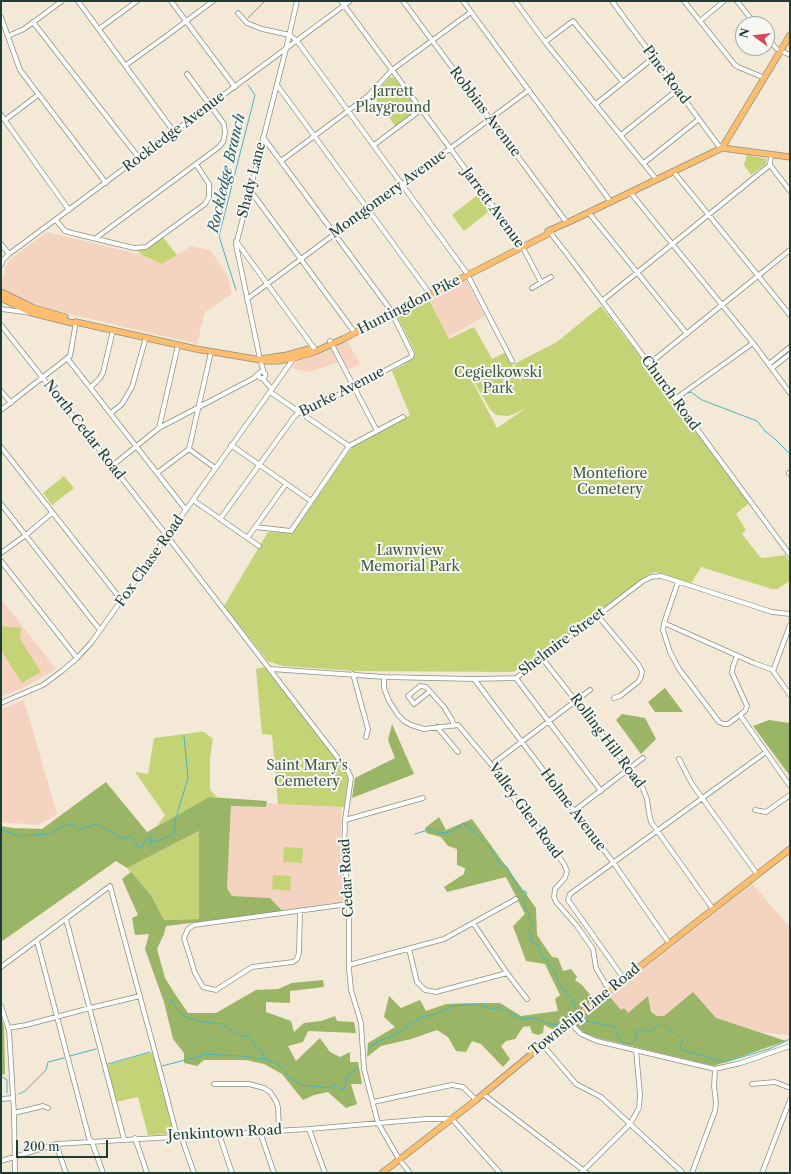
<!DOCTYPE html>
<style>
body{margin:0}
#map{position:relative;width:791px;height:1174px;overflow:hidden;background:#f4e8d6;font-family:"Libre Caslon Text",serif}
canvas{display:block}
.frame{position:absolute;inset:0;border:2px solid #1f3d34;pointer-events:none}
.north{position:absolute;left:735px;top:16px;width:40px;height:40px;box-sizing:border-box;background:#f6f6f2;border:1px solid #a0aca6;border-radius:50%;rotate:285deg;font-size:11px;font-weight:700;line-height:16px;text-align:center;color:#1f3d34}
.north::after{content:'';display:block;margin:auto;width:14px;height:18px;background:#d1495b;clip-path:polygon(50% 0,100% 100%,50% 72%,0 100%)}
.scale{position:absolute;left:16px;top:1140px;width:92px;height:18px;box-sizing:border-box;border:2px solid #1f3d34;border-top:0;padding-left:5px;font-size:12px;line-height:14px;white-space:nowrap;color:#1f3d34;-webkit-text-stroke:3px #f6f6f2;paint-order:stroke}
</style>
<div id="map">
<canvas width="791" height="1174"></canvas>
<div class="frame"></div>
<div class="north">N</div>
<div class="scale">200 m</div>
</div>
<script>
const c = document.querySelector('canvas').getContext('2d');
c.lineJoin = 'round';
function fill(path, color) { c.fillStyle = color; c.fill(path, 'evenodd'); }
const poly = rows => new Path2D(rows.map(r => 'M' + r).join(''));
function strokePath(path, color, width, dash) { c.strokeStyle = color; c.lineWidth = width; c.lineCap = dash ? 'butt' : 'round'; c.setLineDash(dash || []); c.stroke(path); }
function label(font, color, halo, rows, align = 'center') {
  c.font = font + ' "Libre Caslon Text",serif'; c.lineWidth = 4; c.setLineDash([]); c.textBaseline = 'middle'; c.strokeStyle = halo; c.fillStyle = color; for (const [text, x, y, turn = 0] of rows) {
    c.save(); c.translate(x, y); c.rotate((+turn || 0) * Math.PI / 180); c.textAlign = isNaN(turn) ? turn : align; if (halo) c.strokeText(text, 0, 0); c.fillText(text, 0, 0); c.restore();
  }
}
fill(poly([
 [47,232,142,255,162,264,191,246,210,250,227,274,232,294,205,312,197,344,48,309,2,290,1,285,6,265,12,258],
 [464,279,466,280,485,316,448,337,429,298],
 [347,340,360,364,350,369,348,368,346,368,342,361,309,372,291,368,297,361,321,352],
 [1,599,56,669,27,686,1,697],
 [24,700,57,814,38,825,1,822,1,709],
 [267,803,342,807,340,853,345,905,285,914,270,898,232,896,227,888,231,806,266,807],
 [752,884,790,927,790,1035,750,1032,622,1015,602,1002]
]), '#f4d3c0');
fill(poly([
 [390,77,395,78,418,109,396,127,373,96],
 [747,155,767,159,766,164,751,175,744,165],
 [480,193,492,209,464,231,452,215],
 [162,236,177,255,162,264,142,255,134,248,140,248],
 [428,298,449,339,474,327,492,359,506,352,524,388,514,364,557,342,601,306,639,355,749,503,736,514,746,530,742,534,760,557,764,558,785,555,790,562,790,581,777,589,772,589,704,568,702,566,691,583,656,572,649,574,545,652,513,672,356,671,282,666,268,661,224,606,268,532,292,533,353,446,410,415,392,371,405,364,414,355,415,352,396,314],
 [459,356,490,409,496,415,508,416,514,414,526,408,497,428],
 [64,476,74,488,52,505,43,493],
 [1,626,21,628,20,639,41,672,22,683,1,650],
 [266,667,346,772,348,779,344,807,278,804,272,735,262,734,256,669],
 [200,732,204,732,213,739,210,758,210,790,217,797,209,797,157,826,165,815,135,772,148,774,154,738],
 [199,831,199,919,164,920,151,895,127,868],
 [284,847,303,848,302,863,283,862],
 [273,875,291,876,290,891,272,889],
 [153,1052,173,1130,173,1132,171,1134,148,1135,138,1097,116,1102,107,1065]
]), '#c3d375');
fill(poly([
 [665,688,683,712,655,712,648,702],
 [622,714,645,718,656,739,641,754,616,720],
 [769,720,789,723,790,725,790,776,753,726],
 [392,724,414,774,352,798,355,778,395,758,388,740],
 [106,782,147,832,209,797,267,801,266,807,231,806,227,888,232,896,270,898,285,914,223,922,199,922,166,926,164,934,157,949,165,978,175,994,188,1013,216,1013,256,990,278,989,292,983,323,980,324,987,290,991,290,1003,266,1002,266,1012,291,1021,294,1032,304,1023,321,1021,335,1016,337,1021,354,1022,356,1033,308,1031,303,1042,288,1046,296,1061,320,1038,330,1052,340,1057,350,1052,350,1062,358,1062,362,1084,351,1084,357,1104,346,1108,328,1092,314,1095,303,1100,282,1074,264,1064,246,1060,204,1060,197,1066,184,1063,184,1053,173,1039,164,1002,145,949,149,934,135,935,132,918,138,915,122,879,131,872,151,895,164,920,199,919,199,831,127,868,116,861,1,942,1,826,13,828,42,829],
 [439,817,446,830,472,819,536,908,537,935,552,957,558,958,563,971,571,969,577,977,575,980,582,985,592,997,599,1002,609,996,621,1010,624,1008,628,1013,648,996,651,1012,657,1016,664,1016,693,992,716,1018,786,1041,714,1066,598,1038,584,1033,575,1024,554,1030,544,1025,543,1033,538,1035,532,1033,530,1026,523,1027,515,1039,506,1041,501,1046,510,1059,503,1067,481,1044,472,1041,466,1052,456,1051,448,1037,437,1030,411,1039,381,1046,367,1057,368,1043,395,1027,384,1017,389,996,401,1008,420,1000,426,1011,446,1004,474,1003,500,1003,521,1016,558,1011,555,999,560,995,545,964,526,961,513,926,525,914,506,877,447,892,444,887,464,874,465,868,457,865,457,849,448,846,441,837,426,833,425,828],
 [1,1017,4,1026,5,1074,1,1075]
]), '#9ab566');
strokePath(poly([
 [248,18,265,1],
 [236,290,219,236,255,95,248,85],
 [688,393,691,392,702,400,757,421,765,431,775,439,790,454],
 [1,830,20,836,49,834,63,826,73,824,77,830,97,824,123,839,130,835,138,847,143,846,144,841,151,836,150,847],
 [415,834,431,829,438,833,452,832,463,823,469,827,490,847,499,863,507,867,521,892,525,891,527,893,522,901,525,904,525,910,530,913,529,918,533,925,529,929,532,937,530,939,532,942,538,945,540,953,555,972,561,988,565,989,566,994,571,997,576,1009],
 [151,841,157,841,173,835,175,831,175,821,188,778,184,736],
 [170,1000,185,1017,204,1022,222,1024,239,1035,249,1037,255,1046,261,1050,265,1058],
 [584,1017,587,1021],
 [578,1026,587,1021,615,1027,619,1038,623,1043,631,1044,636,1040,636,1030,644,1030,649,1032,662,1023,669,1030,675,1032,683,1040,680,1046,682,1050,725,1062,769,1049,790,1039],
 [368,1048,379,1041,392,1036,403,1030,421,1017,434,1015,453,1006,460,1005,479,1005,494,1009,499,1007,521,1019,535,1018,549,1024,560,1025],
 [70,1056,96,1049],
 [108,1064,150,1052],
 [162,1066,201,1056,202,1054,241,1056,265,1059,279,1065,290,1078,302,1085,332,1088,333,1084,336,1083,341,1089,345,1088,347,1076,358,1068],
 [1,1076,7,1080,7,1093],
 [19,1094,25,1091,46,1070,48,1062,64,1058]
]), '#48b5c4', 1);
const minor = poly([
 [78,1,174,132],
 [171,1,235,87],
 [341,1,521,244,541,282],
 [403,1,567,223],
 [463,1,611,202],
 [515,1,545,42,656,179],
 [612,1,718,145,722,148],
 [684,1,735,65,738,67,765,78],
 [737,1,755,24],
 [238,13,247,23,262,29,290,35,297,41,466,272,512,361],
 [1,17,20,70,106,183],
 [700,21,724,1],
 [33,22,139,158],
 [99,29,137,1],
 [8,36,24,29,62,1],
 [767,38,777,49,790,55],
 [545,42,573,21,623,82],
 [126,65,165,37,213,1],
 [277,85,430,294],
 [596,104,653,58],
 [1,115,69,210],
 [5,120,38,95],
 [621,135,677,90],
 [374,145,422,109],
 [281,161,368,96,392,70,471,12],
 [644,163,699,119],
 [770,165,790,191],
 [673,171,790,315],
 [250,190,355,333],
 [630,192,753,343,790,393],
 [589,213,687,334],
 [56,220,65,231,72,233,134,248,146,247,205,204,209,197,209,184,196,164],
 [551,231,552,235,567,254,630,338,790,555],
 [96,238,219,147,223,142,225,133,224,124,187,74],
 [236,241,314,348],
 [1,244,9,254],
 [1,265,3,260,9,254,350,1],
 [532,288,551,277],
 [247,299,529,90],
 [602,301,770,165,771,155],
 [1,309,32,313],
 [1,325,164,532,348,771,351,778,345,820,344,853,349,904,349,969,351,990,361,1023,364,1069,378,1123,399,1159,410,1173],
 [330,341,377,431],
 [67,358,186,510],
 [649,364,790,250],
 [769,364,790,347],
 [772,368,790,354],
 '258.5 375a3.5 3.5 0 1 1 7 0a3.5 3.5 0 1 1-7 0Z',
 [264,373,260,359,236,245,286,49,297,1],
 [262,378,272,389],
 [91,387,100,378,103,373,113,330],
 [1,391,11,403],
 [270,392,349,446],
 [675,399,753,343],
 [1,410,70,356,76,322],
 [111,413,122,404,132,387,146,337],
 [159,428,178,345],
 [231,445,311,501],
 [1,447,122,601],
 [189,449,215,468],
 [112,466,159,428,254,378,259,373],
 [157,473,189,449,211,352],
 [789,473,790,474],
 [193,500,259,546],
 [1,504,100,630],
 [220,519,294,417,299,412,304,412,354,387,411,357,412,354,390,309,263,137],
 [255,527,291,531,349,446,403,417],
 [248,537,286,484],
 [1,553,26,535,52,513],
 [1,561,77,658],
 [678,582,664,623,663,630,670,652,679,669,719,722,724,724,728,724,740,715,745,711,747,706,732,673,733,666,737,656],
 [598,616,638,664,642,671,641,677,638,682,620,696,614,698],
 [664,623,754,663,773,670,773,671,790,695],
 [542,658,641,784,647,799,649,813,651,822,713,909],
 [271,669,384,677,474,679,516,678,643,581,651,577,661,576,772,612,790,614],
 [773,671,790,625],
 [353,674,368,729,366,737],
 [384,677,384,688,389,701,398,715,404,721,411,725,424,729,458,725,505,781,509,792,517,803,532,819,564,864,567,871,565,878,555,889,554,897,556,902,577,926,593,949,596,968,609,990],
 [516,678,601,791],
 [474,679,613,862,669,943],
 [429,692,414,704,408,696,420,686,426,687,444,707,452,720,454,726],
 [1,703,43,685,62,671,77,658,91,643,294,358],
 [740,715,790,786],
 [437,727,458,752],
 [679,759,692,784,757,874],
 [495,762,590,690],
 [755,810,766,812,790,795],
 [574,811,643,758],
 [345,820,423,798],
 [300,911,299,953,297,959,293,962,252,967,216,990,203,987,195,973,184,938,188,929,194,925,349,904],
 [66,919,124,1139],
 [473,923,507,973,527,999],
 [37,941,89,1138,92,1142,103,1173],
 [409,949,417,982,425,990,436,992,507,973],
 [349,965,444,939,516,899],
 [1,967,110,886,159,1067,177,1136],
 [624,979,568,900,570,894,766,752],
 [1,1006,9,1030,14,1113,15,1173],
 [571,1021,575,1028,581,1034,597,1041,715,1069,741,1063,790,1046],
 [8,1028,26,1025,90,1008,140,996],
 [542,1044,576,1084,601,1097,683,1173],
 [214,1084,249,1084,264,1088,270,1092,276,1101,278,1107,279,1130],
 [752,1084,775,1082,790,1088],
 [483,1094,587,1173],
 [1,1099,13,1098],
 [373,1102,452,1085,463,1087,476,1100],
 [14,1113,43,1106,48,1108],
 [309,1129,325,1173],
 [260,1132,274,1173],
 [219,1134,232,1173],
 [181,1136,194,1173],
 [135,1138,147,1173],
 [56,1144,66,1173],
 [1,1161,56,1144,309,1129,426,1119,452,1119,500,1173],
 [581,1173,630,1124,639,1108,640,1095,636,1050],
 [692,1173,715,1111,716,1103,714,1086,715,1069],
 [762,1173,790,1100]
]);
const major = poly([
 [722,148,790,35],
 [548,231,571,221,722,148,790,157],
 [1,292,34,308,65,317],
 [1,298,32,313,72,323,76,322,196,349,267,361,278,361,294,358,314,352,343,339,546,235,551,231],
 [261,359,287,355,309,349],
 [382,1173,476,1100,587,1008,790,849]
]);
strokePath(minor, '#8a9285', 5.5);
strokePath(major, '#8a9285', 7);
strokePath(minor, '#fff', 4);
strokePath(major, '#fcbd6f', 5.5);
label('14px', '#1f3d34', '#f6f6f2', [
 ["Pine Road",666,75,53],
 ["Robbins Avenue",485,112,53],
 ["Rockledge Avenue",174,132,-37],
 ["Shady Lane",252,180,-76],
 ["Montgomery Avenue",388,194,-36],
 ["Jarrett Avenue",493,208,54],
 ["Huntingdon Pike",409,305,-27],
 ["Burke Avenue",342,392,-27],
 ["Church Road",670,393,54],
 ["North Cedar Road",84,430,52],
 ["Fox Chase Road",150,561,-55],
 ["Shelmire Street",562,642,-37],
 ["Rolling Hill Road",607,741,53],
 ["Holme Avenue",573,810,53],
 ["Valley Glen Road",525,811,54],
 ["Cedar Road",347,878,-93],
 ["Township Line Road",585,1010,-39],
 ["Jenkintown Road",225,1133,-3]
]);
label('14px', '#405b41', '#f6f6f2', [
 ["Jarrett",393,92],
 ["Playground",393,108],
 ["Cegielkowski",498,373],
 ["Park",498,389],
 ["Montefiore",610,474],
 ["Cemetery",610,490],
 ["Lawnview",410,551],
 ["Memorial Park",410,567],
 ["Saint Mary's",307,766],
 ["Cemetery",307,782]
]);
label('italic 15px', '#2b615f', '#f6f6f2', [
 ["Rockledge Branch",227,173,-77]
]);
</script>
